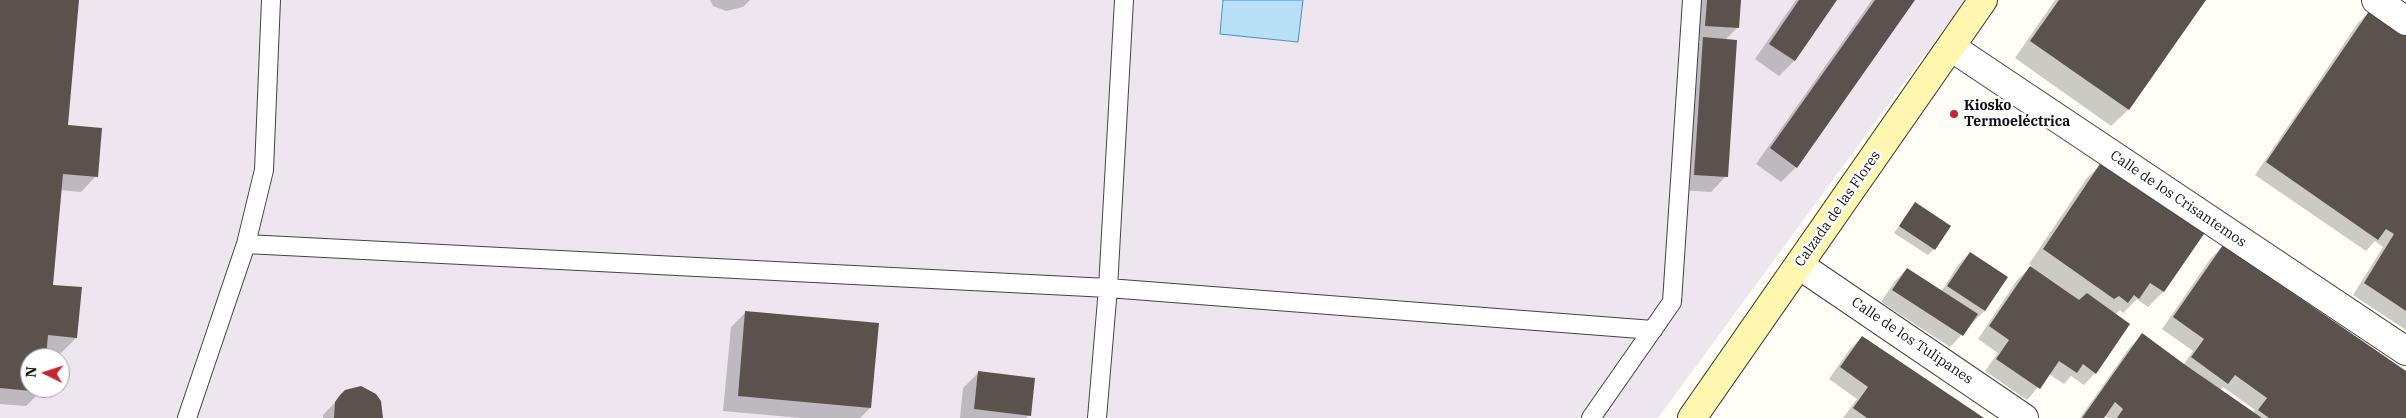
<!DOCTYPE html>
<meta charset="utf-8">
<style>
body{margin:0}
#map{position:relative;width:2406px;height:418px;overflow:hidden;background:#fffdf5;font-family:"IBM Plex Serif",serif}
canvas{display:block}
.north{position:absolute;left:20px;top:348px;width:50px;height:50px;box-sizing:border-box;background:#fff;border:1px solid #a0a0a0;border-radius:50%;rotate:274deg;font-size:14px;font-weight:700;line-height:20px;text-align:center;color:#111}
.north::after{content:'';display:block;margin:auto;width:18px;height:22px;background:#c4262e;clip-path:polygon(50% 0,100% 100%,50% 72%,0 100%)}
</style>
<div id="map">
<canvas width="2406" height="418"></canvas>
<div class="north">N</div>
</div>
<script>
const c = document.querySelector('canvas').getContext('2d');
c.lineJoin = 'round';
function fill(path, color) { c.fillStyle = color; c.fill(path, 'evenodd'); }
const poly = rows => new Path2D(rows.map(r => 'M' + r).join(''));
function strokePath(path, color, width, dash) { c.strokeStyle = color; c.lineWidth = width; c.lineCap = dash ? 'butt' : 'round'; c.setLineDash(dash || []); c.stroke(path); }
function label(font, color, halo, rows, align = 'center') {
  c.font = font + ' "IBM Plex Serif",serif'; c.lineWidth = 5; c.setLineDash([]); c.textBaseline = 'middle'; c.strokeStyle = halo; c.fillStyle = color; for (const [text, x, y, turn = 0] of rows) {
    c.save(); c.translate(x, y); c.rotate((+turn || 0) * Math.PI / 180); c.textAlign = isNaN(turn) ? turn : align; if (halo) c.strokeText(text, 0, 0); c.fillText(text, 0, 0); c.restore();
  }
}
fill(poly([
 [0,0,1965,0,1658,418,0,418],
 [30,358,60,358,60,388,30,388]
]), '#eee6ef');
const water = poly([
 [1223,0,1303,0,1298,42,1220,34,1223,0]
]);
fill(water, '#b9e0f7');
strokePath(water, '#3f96cf', 1);
fill(poly([
 [0,0,78,0,67,126,96,176,81,192,60,190,52,286,76,338,61,353,45,351,44,358,30,358,30,388,42,388,41,391,26,406,0,404],
 [710,0,750,0,743,7,726,11,713,6],
 [1693,0,1739,0,1737,28,1725,40,1726,176,1711,192,1679,190,1689,54,1701,41,1691,41],
 [1796,0,1836,0,1794,61,1779,76,1755,59],
 [1872,0,1913,0,1796,167,1781,182,1756,164],
 [2055,0,2204,0,2128,110,2111,126,2015,58],
 [2370,11,2406,36,2406,330,2353,295,2383,247,2375,241,2366,251,2255,175,2358,23],
 [2102,163,2205,231,2163,292,2148,307,2137,299,2123,313,2120,310,2115,314,2095,373,2084,385,2071,376,2064,384,2049,374,2027,400,1985,371,1998,353,1978,339,2018,279,2032,266,2029,264,2087,178],
 [1915,203,1934,249,1928,255,1894,233],
 [2223,246,2406,374,2406,418,2108,418,2105,416,2102,418,2080,418,2130,347,2142,335,2184,364,2193,351,2162,329,2211,258],
 [2223,387,2255,410,2253,413,2220,390],
 [1970,253,2006,277,1984,311,1950,347,1881,302,1895,281,1907,269,1941,292,1958,265],
 [746,312,877,324,870,408,860,418,801,418,723,411,731,327],
 [1862,337,1982,418,1843,418,1857,399,1829,379,1850,349],
 [978,373,1029,415,1026,418,960,418,963,388],
 [361,388,369,390,380,402,382,418,323,418,323,415,346,391]
]), '#0003');
fill(poly([
 [0,0,79,0,68,125,102,128,98,177,63,174,53,285,82,287,77,338,48,335,46,358,30,358,30,388,43,388,42,392,0,388],
 [1707,0,1741,0,1739,28,1705,26],
 [1799,0,1837,0,1795,61,1769,44],
 [1875,0,1915,0,1797,168,1770,148],
 [2059,0,2206,0,2129,110,2030,41],
 [2370,10,2406,35,2406,311,2364,283,2394,234,2386,229,2378,240,2266,162],
 [1703,37,1737,40,1728,177,1694,175],
 [2102,161,2206,231,2164,292,2150,283,2139,299,2134,295,2128,303,2119,296,2114,299,2043,249],
 [1915,202,1951,226,1935,250,1899,226],
 [2223,245,2406,371,2406,418,2269,418,2258,410,2267,398,2235,375,2228,384,2191,357,2204,339,2173,317],
 [1970,252,2008,277,1985,311,1947,286],
 [2030,266,2079,300,2087,293,2130,324,2096,374,2083,364,2077,373,2059,361,2040,389,1996,359,2009,340,1989,326],
 [1907,268,1978,314,1963,336,1892,290],
 [745,311,879,323,871,408,738,396],
 [2142,333,2184,364,2262,418,2117,418,2123,409,2115,402,2104,418,2082,418],
 [1862,336,1935,385,1984,418,1867,418,1853,408,1868,387,1840,367],
 [978,371,1035,378,1031,416,974,409],
 [361,386,376,394,381,401,383,418,334,418,335,402,340,395,345,390]
]), '#5a524d');
const lane = poly([
 [246,244,1108,288,1653,330],
 [187,418,246,244,264,170,271,0],
 [1097,418,1108,288,1124,0],
 [1591,418,1672,302,1692,0]
]);
const street = poly([
 [2376,0,2406,21],
 [1951,47,2406,351],
 [1799,265,2024,418]
]);
const secondary = poly([
 [1692,418,1983,0]
]);
strokePath(lane, '#444', 20);
strokePath(street, '#444', 30);
strokePath(secondary, '#333', 30);
strokePath(lane, '#fff', 18);
strokePath(street, '#fff', 28);
strokePath(secondary, '#fff6b0', 28);
for (const [x, y, r, color] of [
 [1954,114,5,"#c4262e"]
]) { const dot = new Path2D(); dot.arc(x, y, r, 0, 2 * Math.PI); c.fillStyle = color; c.fill(dot); strokePath(dot, '#fff', 2); }
label('bold 14px', '#111', '#fff', [
 ["Kiosko",1964,106],
 ["Termoeléctrica",1964,122]
], 'left');
label('14px', '#111', '#fff', [
 ["Calle de los Crisantemos",2178,199,34],
 ["Calzada de las Flores",1838,209,-55],
 ["Calle de los Tulipanes",1912,341,34]
]);
</script>
